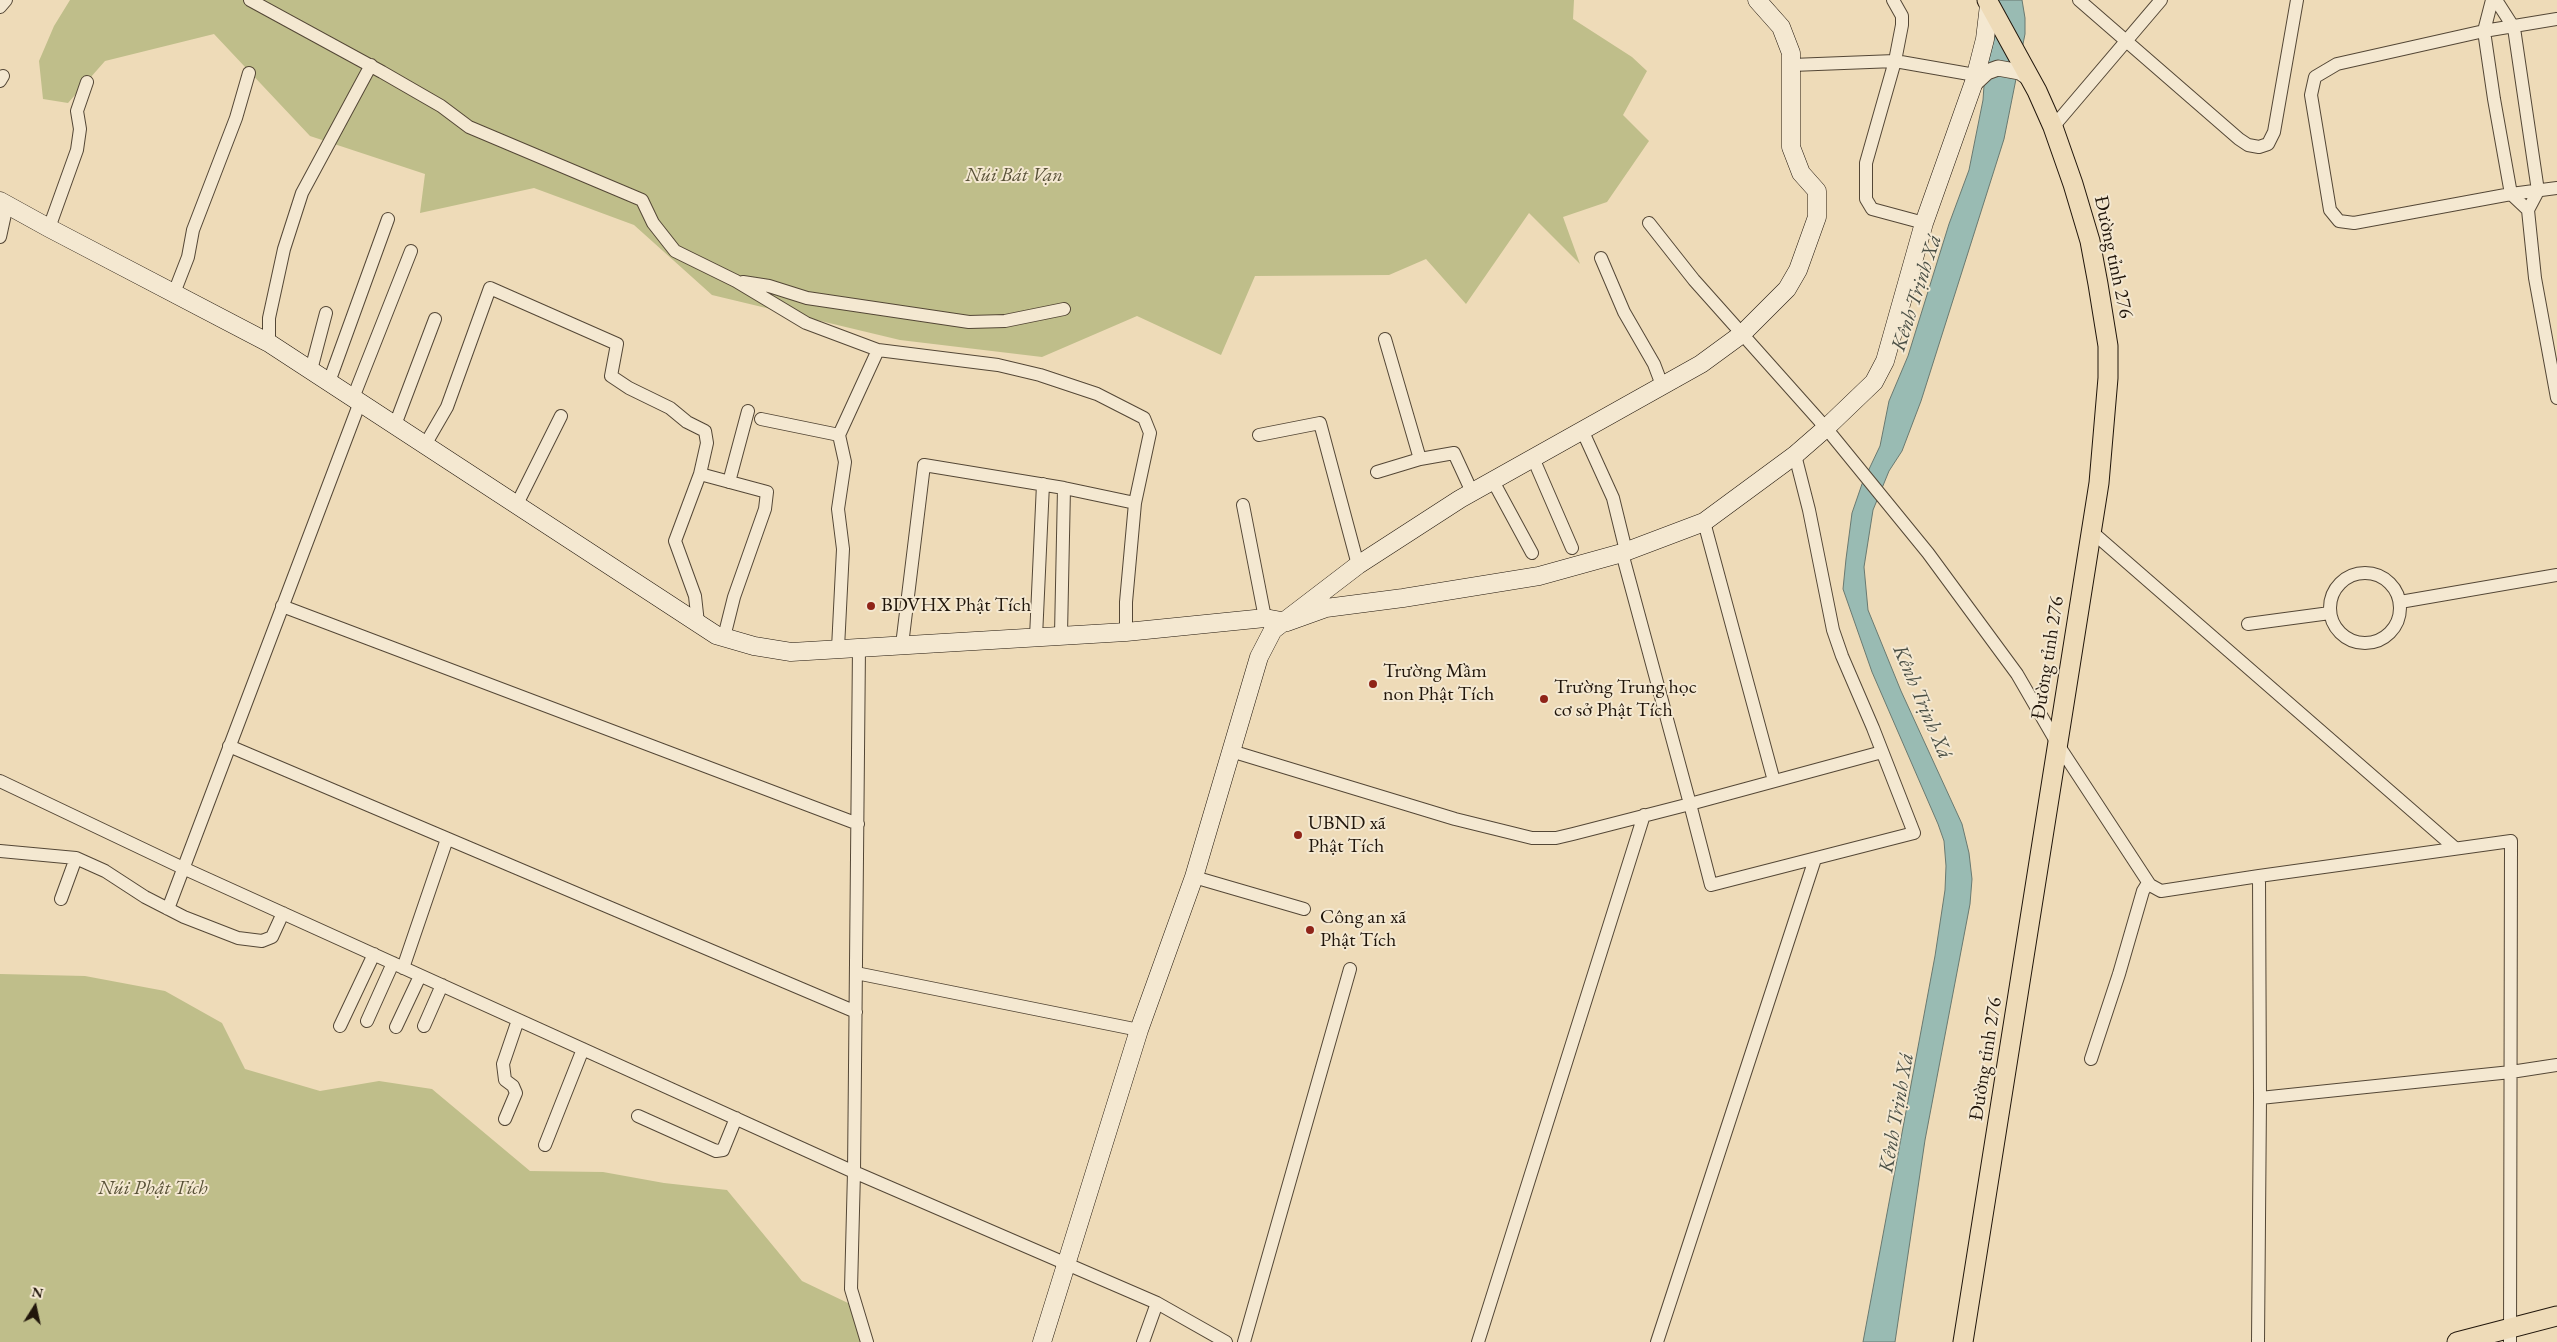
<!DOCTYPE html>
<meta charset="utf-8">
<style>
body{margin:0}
#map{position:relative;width:2557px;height:1342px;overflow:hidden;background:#eedbb8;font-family:"EB Garamond",serif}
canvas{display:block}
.north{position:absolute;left:10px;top:1282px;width:50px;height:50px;-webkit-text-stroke:4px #f4e8d1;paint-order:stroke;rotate:10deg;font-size:14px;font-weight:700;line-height:20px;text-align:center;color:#21160b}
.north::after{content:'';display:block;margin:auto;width:18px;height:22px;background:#21160b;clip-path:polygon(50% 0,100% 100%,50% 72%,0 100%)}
</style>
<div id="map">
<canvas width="2557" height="1342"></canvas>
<div class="north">N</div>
</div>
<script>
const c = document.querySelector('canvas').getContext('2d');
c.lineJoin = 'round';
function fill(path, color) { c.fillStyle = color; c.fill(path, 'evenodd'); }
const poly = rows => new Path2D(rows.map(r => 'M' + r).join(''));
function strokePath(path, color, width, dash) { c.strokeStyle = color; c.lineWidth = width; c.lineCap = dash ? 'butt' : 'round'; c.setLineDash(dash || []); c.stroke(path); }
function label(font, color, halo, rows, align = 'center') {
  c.font = font + ' "EB Garamond",serif'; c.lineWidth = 4; c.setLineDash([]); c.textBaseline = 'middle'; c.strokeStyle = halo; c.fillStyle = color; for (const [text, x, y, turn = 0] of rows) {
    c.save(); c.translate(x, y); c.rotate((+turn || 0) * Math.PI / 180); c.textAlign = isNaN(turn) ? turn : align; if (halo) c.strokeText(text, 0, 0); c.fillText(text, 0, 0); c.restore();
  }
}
fill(poly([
 [70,0,1574,0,1573,19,1632,57,1647,71,1623,115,1649,141,1607,202,1563,217,1580,264,1529,213,1466,304,1426,259,1389,275,1255,276,1221,355,1137,316,1042,357,900,340,712,295,634,225,534,188,420,213,425,174,310,136,214,34,105,61,68,103,43,99,39,61,54,26],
 [0,974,85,976,165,991,222,1023,245,1069,320,1091,379,1081,432,1089,530,1171,603,1172,664,1183,727,1190,802,1281,850,1304,864,1342,0,1342]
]), '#bfbe8a');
const water = poly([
 [1990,0,2022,0,2025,18,2025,34,2004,139,1921,401,1902,451,1889,471,1873,510,1864,567,1868,610,1901,691,1962,824,1969,853,1972,879,1970,904,1925,1140,1895,1342,1863,1342,1935,956,1945,890,1946,866,1944,841,1938,824,1872,672,1843,589,1846,559,1852,513,1862,484,1880,446,1889,401,1908,356,1949,224,1969,170,1983,100,1990,0]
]);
fill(water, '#99bbb3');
strokePath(water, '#697970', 1);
const minor = poly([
 [250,0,382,72,441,106,469,127,642,200,653,223,675,251,736,281,806,323,878,350,998,365,1040,375,1097,394,1144,418,1150,433,1135,503,1126,602,1126,632],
 [1893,0,1902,16,1902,25,1895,61,1866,163,1866,199,1872,209,1924,223],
 [2079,0,2239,139,2248,145,2259,147,2268,144,2274,132,2297,0],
 [2492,0,2484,31,2494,99,2511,194,2528,210],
 [2496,0,2514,28,2538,191,2528,210,2535,278,2557,398],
 [0,7,6,0],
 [2557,19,2484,31,2337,64,2315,77,2311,95,2330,210,2339,221,2354,223,2511,194,2557,188],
 [1792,65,1895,61,1975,75],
 [0,81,3,76],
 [2053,127,2161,0],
 [1649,223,1694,280,1826,428,1928,553,2017,674,2057,743,2150,885,2161,891,2259,876,2260,1098,2258,1342],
 [49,228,77,150,80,129,77,111,87,82],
 [0,237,7,205],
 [1601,258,1624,312,1654,364,1662,385],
 [743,282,769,286,807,298,969,322,1005,321,1064,309],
 [174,293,188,257,193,230,236,118,249,73],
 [1385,339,1420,459],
 [269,343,269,318,284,249,302,193,371,65],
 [311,370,326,313],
 [329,382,388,219],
 [353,398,411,251],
 [761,419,839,435],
 [395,425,435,319],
 [1583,432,1613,498,1626,551],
 [1259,435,1320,423,1358,565],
 [425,445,447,407,490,288,617,344,611,376,629,388,670,408,687,422,705,431,707,443,700,474,675,541,695,596,698,623],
 [1795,455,1809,510,1833,630,1842,656,1873,728,1914,833,1711,885,1690,804,1882,752],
 [1533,458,1572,548],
 [1377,472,1420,459,1454,453,1472,492],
 [700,474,767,492,765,509,734,597,724,637],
 [1493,481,1532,553],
 [729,482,748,411],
 [1243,505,1265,618],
 [516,506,561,416],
 [1704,522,1774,781],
 [2091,531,2455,848],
 '2330 608a35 35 0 1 1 70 0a35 35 0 1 1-70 0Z',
 [2400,602,2557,575],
 [282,606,858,824],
 [2248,624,2330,613],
 [1061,634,1064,488],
 [1036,637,1043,484],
 [902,645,924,465,1064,488,1135,503],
 [859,647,854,1172,851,1289,867,1342],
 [838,648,843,549,838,509,845,462,839,435,878,350],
 [229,746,856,1012],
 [1231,751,1455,819,1532,838,1556,838,1573,834,1690,804,1622,553],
 [0,781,183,868,854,1172,1157,1303,1226,1342],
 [0,851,76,858,105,871,145,897,184,917,238,938,262,941,272,937,283,913],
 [2259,876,2511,841,2510,1342],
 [1194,877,1304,909],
 [61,899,76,858],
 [168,909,360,402],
 [403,968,447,839],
 [856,973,1139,1030],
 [367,1021,393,963],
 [340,1026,374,954],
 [424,1026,442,985],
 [396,1027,420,976],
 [2091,1059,2119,974,2143,891,2148,883],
 [2260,1098,2511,1072,2557,1065],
 [638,1116,716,1151,723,1150,736,1118],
 [505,1119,516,1093,513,1086,505,1080,503,1064,518,1020],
 [545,1145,583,1049],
 [1143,1342,1157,1303],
 [1244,1342,1350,969],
 [1478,1342,1644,815],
 [1657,1342,1815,859]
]);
const tertiary = poly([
 [1972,86,1987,72,1998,68,2020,72,2030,79]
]);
const secondary = poly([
 [0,201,49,228,269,343,716,635,754,646,791,652,1126,632,1265,618,1287,622,1326,608,1403,598,1539,576,1622,553,1704,522,1795,455,1826,428,1874,382,1885,361,1924,223,1974,82,1985,39,1989,5],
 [1042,1342,1139,1030,1194,877,1259,657,1273,630,1358,565,1460,499,1701,364,1742,334,1787,289,1798,270,1817,217,1817,191,1801,173,1791,147,1791,53,1781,27,1757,0]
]);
const primary = poly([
 [1963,1342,2099,483,2108,378,2108,346,2098,284,2090,241,2073,184,2053,127,2037,91,1987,0],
 [2457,1342,2557,1316]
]);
strokePath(minor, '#544736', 14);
strokePath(tertiary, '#544736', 17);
strokePath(secondary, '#21160b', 19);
strokePath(primary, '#21160b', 21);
strokePath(minor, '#f4e8d1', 12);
strokePath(tertiary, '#f4e8d1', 15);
strokePath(secondary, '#f4e8d1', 18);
strokePath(primary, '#eedbb8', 19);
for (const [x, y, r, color] of [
 [871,606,5,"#8f2418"],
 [1373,684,5,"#8f2418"],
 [1544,699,5,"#8f2418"],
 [1298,835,5,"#8f2418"],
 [1310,930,5,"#8f2418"]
]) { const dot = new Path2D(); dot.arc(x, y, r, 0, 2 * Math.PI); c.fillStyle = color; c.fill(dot); strokePath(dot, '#f4e8d1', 2); }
label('italic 20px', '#585137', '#f4e8d1', [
 ["Núi Bát Vạn",1014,176],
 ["Núi Phật Tích",153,1189]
]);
label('20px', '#21160b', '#f4e8d1', [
 ["Đường tỉnh 276",2113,257,78],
 ["Đường tỉnh 276",2048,658,-81],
 ["Đường tỉnh 276",1986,1059,-81]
]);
label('20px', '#21160b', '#f4e8d1', [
 ["BDVHX Phật Tích",881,606],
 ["Trường Mầm",1383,672],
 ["non Phật Tích",1383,695],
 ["Trường Trung học",1554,688],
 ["cơ sở Phật Tích",1554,711],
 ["UBND xã",1308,824],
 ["Phật Tích",1308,847],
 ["Công an xã",1320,918],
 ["Phật Tích",1320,941]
], 'left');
label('italic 21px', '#4b5046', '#f4e8d1', [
 ["Kênh Trịnh Xá",1917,293,-72],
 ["Kênh Trịnh Xá",1922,702,67],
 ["Kênh Trịnh Xá",1897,1113,-80]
]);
</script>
